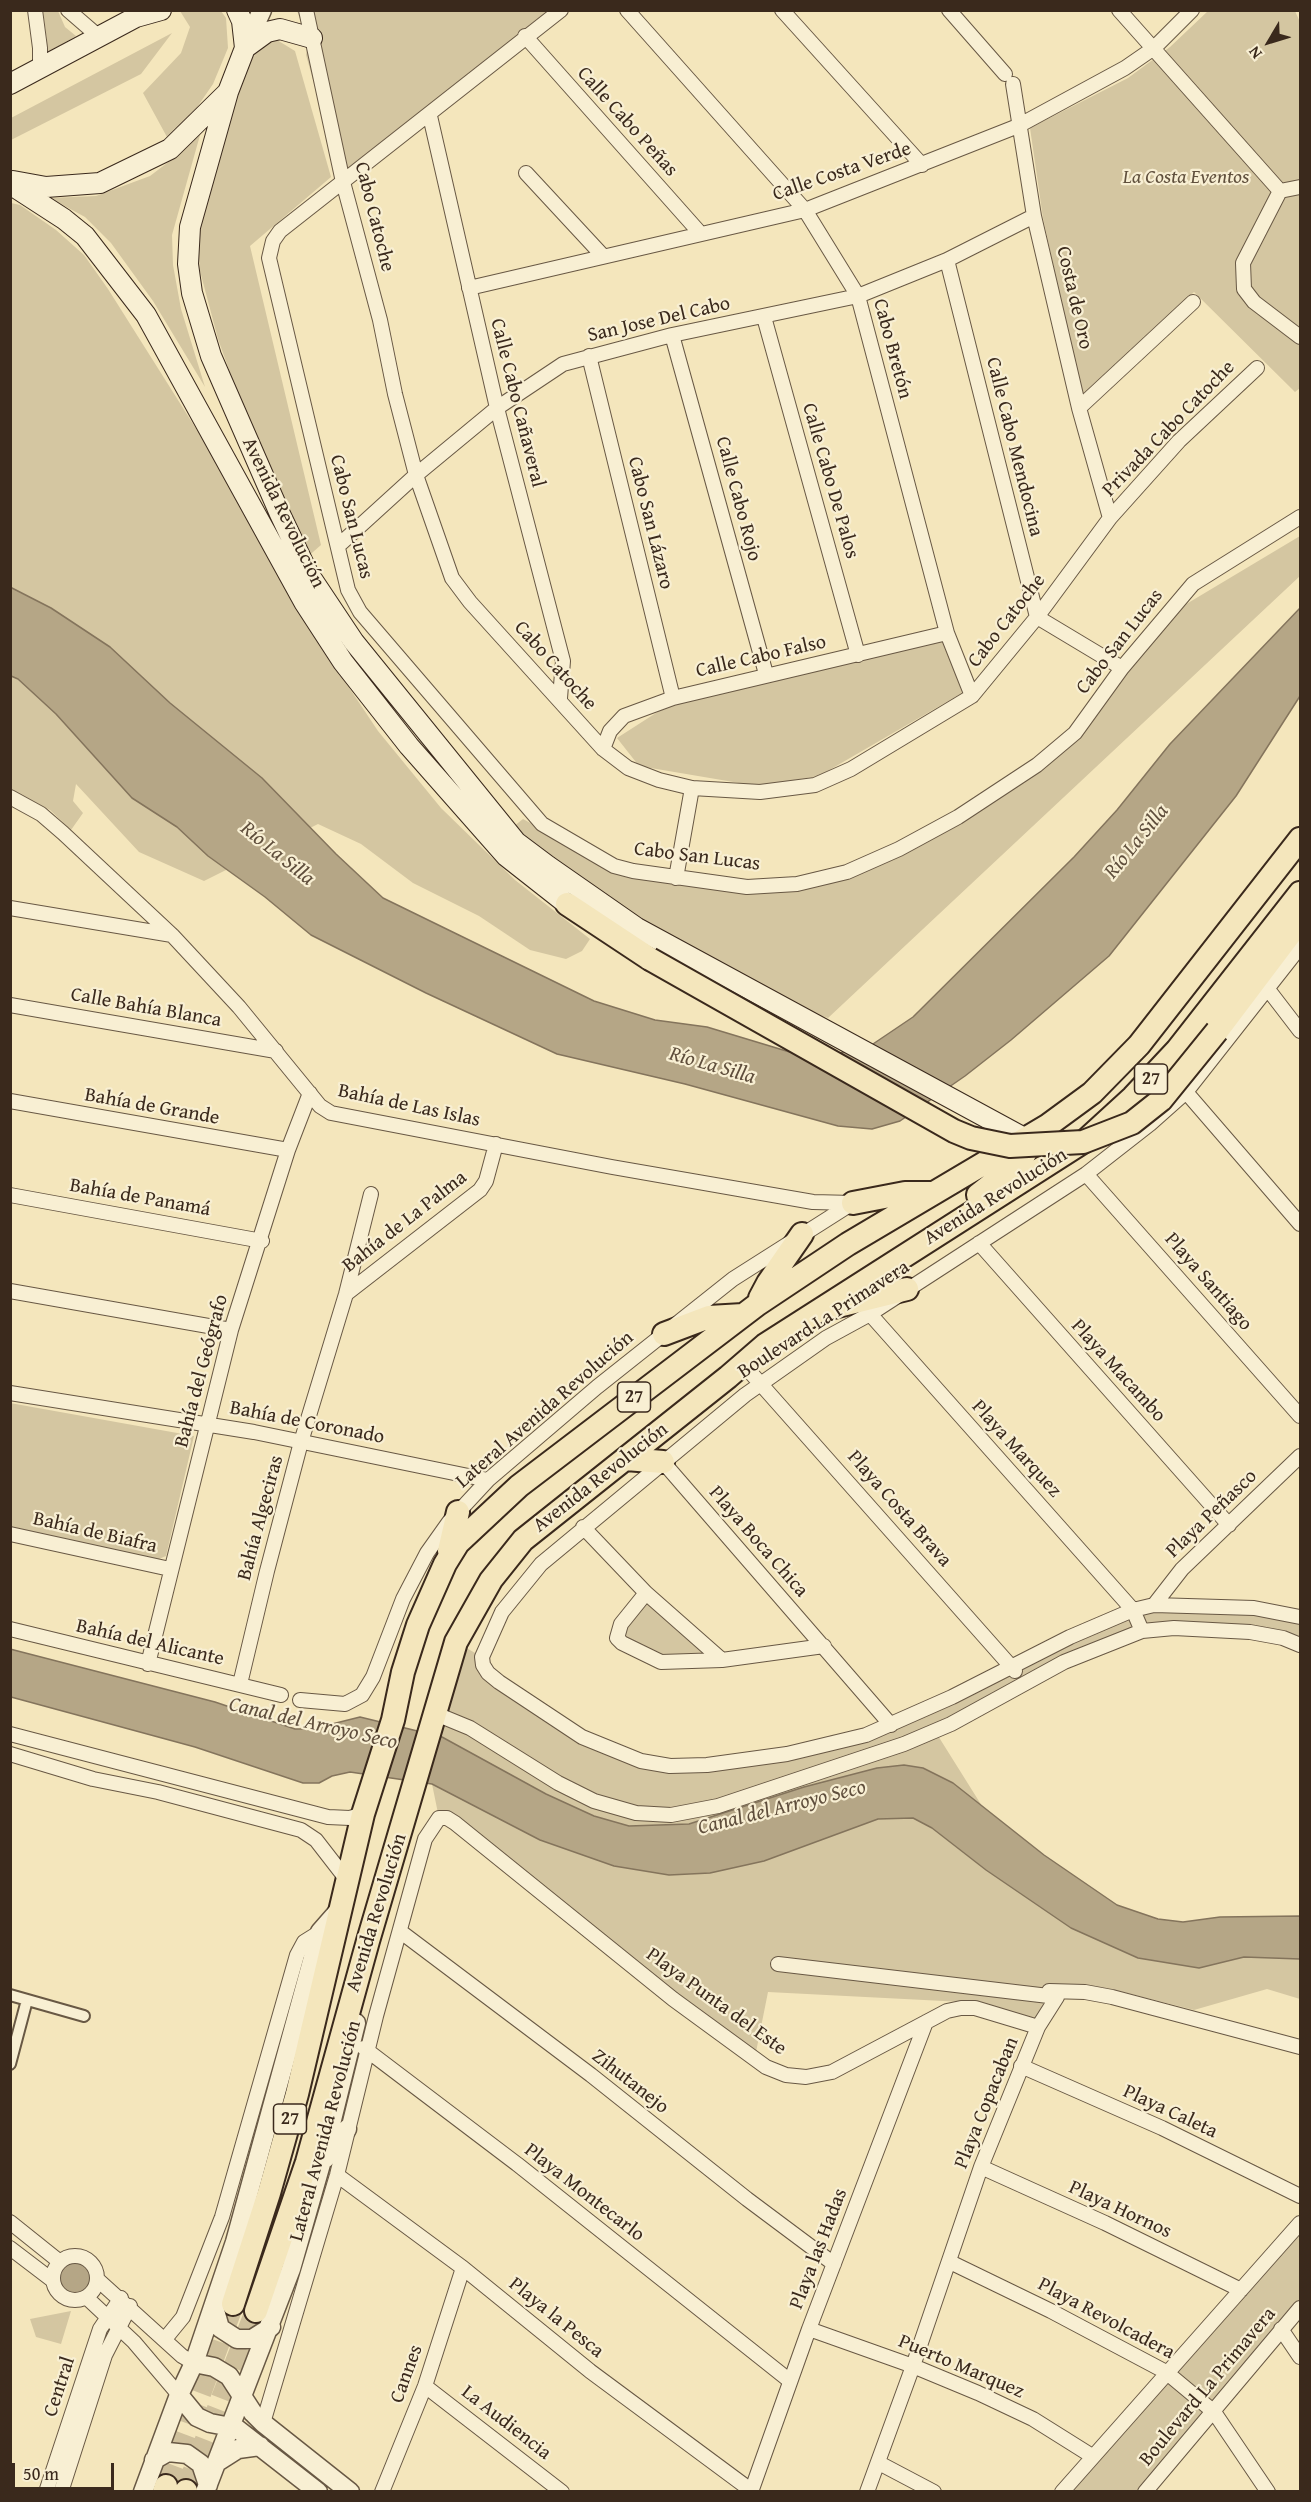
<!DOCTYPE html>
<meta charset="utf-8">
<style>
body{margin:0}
#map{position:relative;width:1311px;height:2502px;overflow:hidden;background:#f4e6bc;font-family:"Gentium Book Plus",serif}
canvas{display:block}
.frame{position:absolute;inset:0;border:12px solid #3a291c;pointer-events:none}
.north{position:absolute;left:1239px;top:12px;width:60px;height:60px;-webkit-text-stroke:4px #f8efd3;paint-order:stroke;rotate:232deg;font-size:16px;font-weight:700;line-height:24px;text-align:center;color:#3a291c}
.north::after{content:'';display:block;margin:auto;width:21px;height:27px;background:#3a291c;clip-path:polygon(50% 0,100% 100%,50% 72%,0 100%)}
.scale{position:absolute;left:12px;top:2463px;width:102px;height:27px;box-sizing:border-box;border:3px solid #3a291c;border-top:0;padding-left:8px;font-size:18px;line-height:21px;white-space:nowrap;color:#3a291c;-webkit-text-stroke:4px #f8efd3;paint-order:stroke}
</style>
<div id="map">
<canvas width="1311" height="2502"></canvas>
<div class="frame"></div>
<div class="north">N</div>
<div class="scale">50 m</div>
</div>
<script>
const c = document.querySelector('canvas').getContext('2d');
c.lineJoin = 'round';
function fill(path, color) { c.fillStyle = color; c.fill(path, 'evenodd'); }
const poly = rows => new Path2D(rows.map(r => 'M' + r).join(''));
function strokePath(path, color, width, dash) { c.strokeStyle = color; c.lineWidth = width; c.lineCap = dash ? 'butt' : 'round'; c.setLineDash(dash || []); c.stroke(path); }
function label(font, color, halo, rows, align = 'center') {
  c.font = font + ' "Gentium Book Plus",serif'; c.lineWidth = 4.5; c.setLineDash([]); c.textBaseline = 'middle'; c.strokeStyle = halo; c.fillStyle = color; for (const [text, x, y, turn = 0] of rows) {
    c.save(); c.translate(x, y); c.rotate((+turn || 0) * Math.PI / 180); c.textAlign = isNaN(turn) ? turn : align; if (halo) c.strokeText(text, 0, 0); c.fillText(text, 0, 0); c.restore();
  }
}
fill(poly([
 [43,11,58,11,65,27,76,36,45,54,47,41],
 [180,11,221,11,226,18,228,48,213,84,189,119,167,137,143,93,181,53,190,27],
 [297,11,555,11,341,180,306,55,308,39],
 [1208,11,1295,11,1300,22,1300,388,1295,392,1194,292,1083,400,1043,218,1030,128,1128,78,1170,47],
 [172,33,141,74,11,140,11,118],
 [277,40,295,51,331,177,250,246,321,545,305,559,260,456,218,339,200,271,197,234,229,118,256,47],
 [202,128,172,235,173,265,181,309,205,387,153,301,111,243,85,217,50,198,96,196,150,176,175,157],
 [11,203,20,205,56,230,84,255,108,289,212,454,296,608,378,731,441,808,515,880,590,939,582,951,566,959,530,950,479,916,413,883,361,844,318,824,204,881,139,852,76,784,73,801,83,813,71,830,50,810,11,790],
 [1300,536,1300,576,828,1018,761,995,504,834,523,819,619,871,746,890,849,876,956,826,1061,752,1183,606],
 [943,636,962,693,819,776,757,786,639,766,617,738,670,704],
 [10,1403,194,1436,166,1556,159,1559,11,1528],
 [646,1593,722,1660,684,1663,622,1643,618,1631],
 [1154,1605,1300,1617,1300,1645,1283,1638,1142,1631,935,1731,982,1806,953,1783,850,1776,804,1787,689,1824,629,1826,594,1816,546,1794,442,1737,430,1734,456,1642,482,1657,483,1665,555,1720,670,1766,866,1735],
 [432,1784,540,1840,614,1866,675,1875,710,1873,764,1861,878,1819,913,1818,932,1828,986,1870,1071,1928,1138,1958,1199,1968,1244,1957,1300,1959,1300,1999,1267,1989,1194,2010,1107,1988,1071,1985,1044,2002,1036,2022,963,2002,768,1992,756,2052,439,1818],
 [1300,2228,1300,2310,1140,2491,1065,2492],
 [71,2311,61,2344,36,2337,30,2319]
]), '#d4c6a1');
const water = poly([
 [10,587,51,608,110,647,170,703,262,778,336,854,383,898,594,1001,655,1020,707,1027,793,1053,835,1054,870,1046,913,1017,1074,857,1117,810,1170,744,1300,608,1300,696,1236,796,1109,956,1011,1040,965,1076,900,1121,872,1129,838,1126,685,1084,557,1054,426,993,311,935,265,897,208,856,177,827,132,798,56,714,18,679,11,676,10,587],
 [10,1649,215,1702,295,1729,312,1729,360,1717,442,1737,546,1794,594,1816,629,1826,689,1824,804,1787,877,1768,904,1765,923,1768,953,1783,1044,1855,1117,1905,1158,1919,1183,1922,1220,1917,1300,1916,1300,1959,1244,1957,1199,1968,1138,1958,1071,1928,986,1870,932,1828,913,1818,878,1819,764,1861,710,1873,669,1875,614,1866,540,1840,432,1784,350,1772,332,1776,319,1783,303,1783,195,1747,11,1697,10,1649],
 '57 2278a17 17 0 1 1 34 0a17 17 0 1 1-34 0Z'
]);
fill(water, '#b5a686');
strokePath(water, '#84745c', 1.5);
strokePath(poly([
 [166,2486,233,2304],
 [186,2491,256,2311]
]), '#cfc09c', 22, [22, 11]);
const pedestrian = poly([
 [10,1995,84,2016],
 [10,2064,27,2000]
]);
const minor = poly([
 [35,10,40,48,40,69],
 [68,10,98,36],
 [306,10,343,182,380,320,395,394,416,475,452,578,470,602,603,749,628,768,659,780,692,788,760,792,815,785,851,769,972,696,1037,617,1110,518,1179,441,1257,368],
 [561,10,280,231,273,241,269,258,348,590,360,612,542,824,614,866,633,871,747,887,797,884,847,872,899,849,958,817,1037,765,1075,733,1122,668,1193,584,1300,517],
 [627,10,805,210,858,296,947,633,972,696],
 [782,10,922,165],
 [949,10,1005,74],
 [1119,10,1280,191],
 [525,36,700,233],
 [1013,84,1034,216,1079,408,1110,518],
 [430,116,497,408,563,661,560,698],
 [526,173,603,256],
 [1280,191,1243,263,1244,289,1254,302,1300,337],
 [1280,191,1300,187],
 [947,260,1037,617,1122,668],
 [469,288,805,210,1018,126,1125,68,1154,48,1192,10],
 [764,317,858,655],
 [672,335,766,674],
 [589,356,673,698],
 [1079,408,1193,302],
 [338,546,416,475,497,408,563,364,672,335,858,296,947,260,1034,216],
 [603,749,610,731,624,716,673,698,947,633],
 [10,797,41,814,63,833,172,935,239,1007,320,1106,331,1113,612,1167,813,1202,853,1203],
 [676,878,692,788],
 [10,908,172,935],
 [1300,947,1186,1092,1150,1124,1086,1174,870,1314,826,1338,745,1395,541,1564,502,1612,482,1657,483,1665,488,1673,499,1682,582,1737,641,1761,670,1766,707,1765,787,1754,866,1735,952,1697,1070,1637,1133,1610,1154,1605,1254,1608,1300,1617],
 [1267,988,1300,1031],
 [10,1005,276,1051],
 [1186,1092,1300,1224],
 [10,1101,288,1150],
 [1086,1174,1300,1416],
 [10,1195,262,1241],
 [979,1243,1229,1525],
 [10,1291,231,1330],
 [346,1294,480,1190,486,1181,496,1144],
 [870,1314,1133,1610,1142,1631],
 [743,1364,1015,1671],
 [10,1393,254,1432,488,1480],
 [663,1462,891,1725],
 [583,1527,646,1593,722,1660],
 [10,1534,170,1569],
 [646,1593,621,1624,617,1638,622,1643,661,1662,722,1660,824,1646],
 [1154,1605,1182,1569,1300,1456],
 [10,1629,281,1695],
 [148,1664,231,1330,288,1150,310,1093],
 [240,1684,267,1571,301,1442,346,1294,371,1194],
 [300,1700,345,1704,362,1695,373,1677,403,1599,427,1553,449,1522,488,1480,597,1387,733,1279,851,1204],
 [436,1714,470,1728,558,1783,594,1801,636,1813,671,1815,718,1806,904,1744,951,1724,1064,1662,1142,1631,1174,1628,1250,1632,1283,1638,1300,1645],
 [10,1734,328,1817,350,1818,363,1814],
 [10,1754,93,1779,158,1792,301,1830,316,1840,347,1880],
 [401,1932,591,2075,747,2199,834,2264],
 [778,1964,1057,1997,1038,2027,981,2167,913,2366,867,2492],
 [1049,1991,1085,1992,1112,1997,1300,2047],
 [364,2048,517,2164,790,2381],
 [1021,2066,1162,2128,1300,2196],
 [981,2167,1105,2223,1241,2290],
 [337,2175,463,2268,590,2371,752,2491],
 [10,2222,60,2262],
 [10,2248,52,2280],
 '53 2278a22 22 0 1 1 44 0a22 22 0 1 1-44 0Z',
 [950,2262,1051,2311,1166,2372,1214,2412,1268,2492],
 [98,2280,182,2356,194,2363],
 [86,2297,134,2342,179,2395],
 [809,2329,913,2366,978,2393,1033,2419,1092,2456],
 [1281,2329,1300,2357],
 [165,2339,183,2317,222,2217,297,1955,304,1942,320,1932],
 [425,2386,562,2492],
 [263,2423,337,2175,376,2016,425,1839,439,1818,447,1818,455,1823,673,1999,766,2067,786,2075,806,2077,832,2072,947,2011,961,2008,975,2008,1038,2027],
 [879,2463,934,2492],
 [46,2492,100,2329,121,2298],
 [61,2492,105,2355,130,2306],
 [382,2492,425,2386,463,2268],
 [751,2492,809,2329,926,2022],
 [1062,2492,1300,2223],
 [1145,2492,1300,2308]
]);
const tertiary = poly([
 [245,48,262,10],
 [326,2158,347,2129],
 [214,2307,220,2328,237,2339,252,2339,271,2327],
 [194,2363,214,2367,229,2376,253,2413,263,2423,350,2492],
 [179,2395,197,2417,210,2423,236,2428,318,2492],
 [154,2460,168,2452,187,2454,201,2464,208,2485],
 [216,2463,238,2449,260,2446],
 [143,2492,179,2395,194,2363,235,2242,320,1932,341,1908],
 [205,2492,291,2269,321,2164,356,2023]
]);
const secondary = poly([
 [245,48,267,32,280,29,312,38],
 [10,84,136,17,161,10],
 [228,92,190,227,188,264,192,293,211,356,280,514,308,573,354,642,516,842,548,866,637,928,1026,1139],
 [13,181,46,187,100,183,170,149,228,92,245,48,242,21,237,10],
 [10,184,64,219,85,236,146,315,304,602,343,662,409,746,506,856,567,904,581,909]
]);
const primary = poly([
 [567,904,650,959],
 [1217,1031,1300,921],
 [978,1195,1020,1162,1027,1150,1026,1139],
 [853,1203,905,1193,933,1193],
 [760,1298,768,1283,802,1234],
 [834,1307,907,1289],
 [664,1334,709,1317,743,1315],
 [626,1459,663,1462],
 [449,1551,458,1512],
 [233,2304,269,2193,297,2094,363,1814,393,1720,403,1672,418,1625,445,1564,458,1543,519,1486,758,1304,848,1244,1047,1126,1092,1093,1139,1045,1300,839],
 [256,2311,307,2162,368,1941,456,1642,491,1580,523,1540,728,1377,765,1345,1086,1140,1133,1097,1177,1050,1300,893],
 [164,2492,166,2486],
 [186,2492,186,2491]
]);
strokePath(pedestrian, '#685844', 14);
strokePath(minor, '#685844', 16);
strokePath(tertiary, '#685844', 21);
strokePath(secondary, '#3a291c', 22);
strokePath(primary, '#3a291c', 26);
strokePath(pedestrian, '#f8efd3', 10);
strokePath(minor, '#f8efd3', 14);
strokePath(tertiary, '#f8efd3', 18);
strokePath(secondary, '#f8efd3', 20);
strokePath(primary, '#f4e6bc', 22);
const primaryBridge = poly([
 [650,959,954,1131,971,1138,1010,1146,1083,1142,1132,1123,1161,1100,1217,1031]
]);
strokePath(primaryBridge, '#3a291c', 26, []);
strokePath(primaryBridge, '#f4e6bc', 22);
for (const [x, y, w] of [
 [1151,1079,33],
 [634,1397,33],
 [290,2119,33]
]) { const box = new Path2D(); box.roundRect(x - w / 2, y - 15, w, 30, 4.5); c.fillStyle = '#f8efd3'; c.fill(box); strokePath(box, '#3a291c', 1.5); }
label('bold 18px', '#3a291c', null, [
 ["27",1151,1079],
 ["27",634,1397],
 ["27",290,2119]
]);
label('20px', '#3a291c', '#f8efd3', [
 ["Calle Cabo Peñas",627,122,48],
 ["Calle Costa Verde",842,172,-19],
 ["Cabo Catoche",374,217,76],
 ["Costa de Oro",1074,298,77],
 ["San Jose Del Cabo",659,320,-13],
 ["Cabo Bretón",892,349,75],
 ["Calle Cabo Cañaveral",517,403,76],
 ["Privada Cabo Catoche",1169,429,-46],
 ["Calle Cabo Mendocina",1014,447,76],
 ["Calle Cabo De Palos",830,481,74],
 ["Calle Cabo Rojo",738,499,75],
 ["Avenida Revolución",283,513,64],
 ["Cabo San Lucas",351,517,76],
 ["Cabo San Lázaro",650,523,76],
 ["Cabo Catoche",1007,621,-52],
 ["Cabo San Lucas",1120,642,-52],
 ["Calle Cabo Falso",761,657,-13],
 ["Cabo Catoche",555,666,48],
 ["Cabo San Lucas",697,857,7],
 ["Calle Bahía Blanca",146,1008,10],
 ["Bahía de Las Islas",409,1106,12],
 ["Bahía de Grande",152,1107,10],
 ["Avenida Revolución",996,1197,-32],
 ["Bahía de Panamá",140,1198,10],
 ["Bahía de La Palma",405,1222,-38],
 ["Playa Santiago",1208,1282,49],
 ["Boulevard La Primavera",824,1320,-33],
 ["Bahía del Geógrafo",202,1371,-75],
 ["Playa Macambo",1118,1371,48],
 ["Lateral Avenida Revolución",545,1410,-41],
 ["Bahía de Coronado",307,1423,11],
 ["Playa Marquez",1016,1449,48],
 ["Avenida Revolución",601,1478,-38],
 ["Playa Costa Brava",899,1509,49],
 ["Playa Peñasco",1212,1514,-44],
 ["Bahía Algeciras",261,1518,-75],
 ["Bahía de Biafra",95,1533,13],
 ["Playa Boca Chica",758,1542,49],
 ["Bahía del Alicante",150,1643,13],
 ["Avenida Revolución",377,1913,-73],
 ["Playa Punta del Este",716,2002,36],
 ["Zihutanejo",630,2082,38],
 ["Playa Copacaban",987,2103,-68],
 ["Playa Caleta",1170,2112,25],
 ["Lateral Avenida Revolución",326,2131,-75],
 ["Playa Montecarlo",584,2193,38],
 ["Playa Hornos",1120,2210,25],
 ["Playa las Hadas",819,2249,-69],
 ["Playa la Pesca",556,2318,39],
 ["Playa Revolcadera",1106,2319,28],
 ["Puerto Marquez",961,2367,23],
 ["Cannes",407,2374,-70],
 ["Central",60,2387,-72],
 ["Boulevard La Primavera",1208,2387,-50],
 ["La Audiencia",506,2423,38]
]);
label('italic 20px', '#60503d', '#f8efd3', [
 ["La Costa Eventos",1186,178]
]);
label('italic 21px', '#5f4e3c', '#f8efd3', [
 ["Río La Silla",1137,842,-51],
 ["Río La Silla",277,854,39],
 ["Río La Silla",712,1066,16],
 ["Canal del Arroyo Seco",313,1724,13],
 ["Canal del Arroyo Seco",782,1808,-14]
]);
</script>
